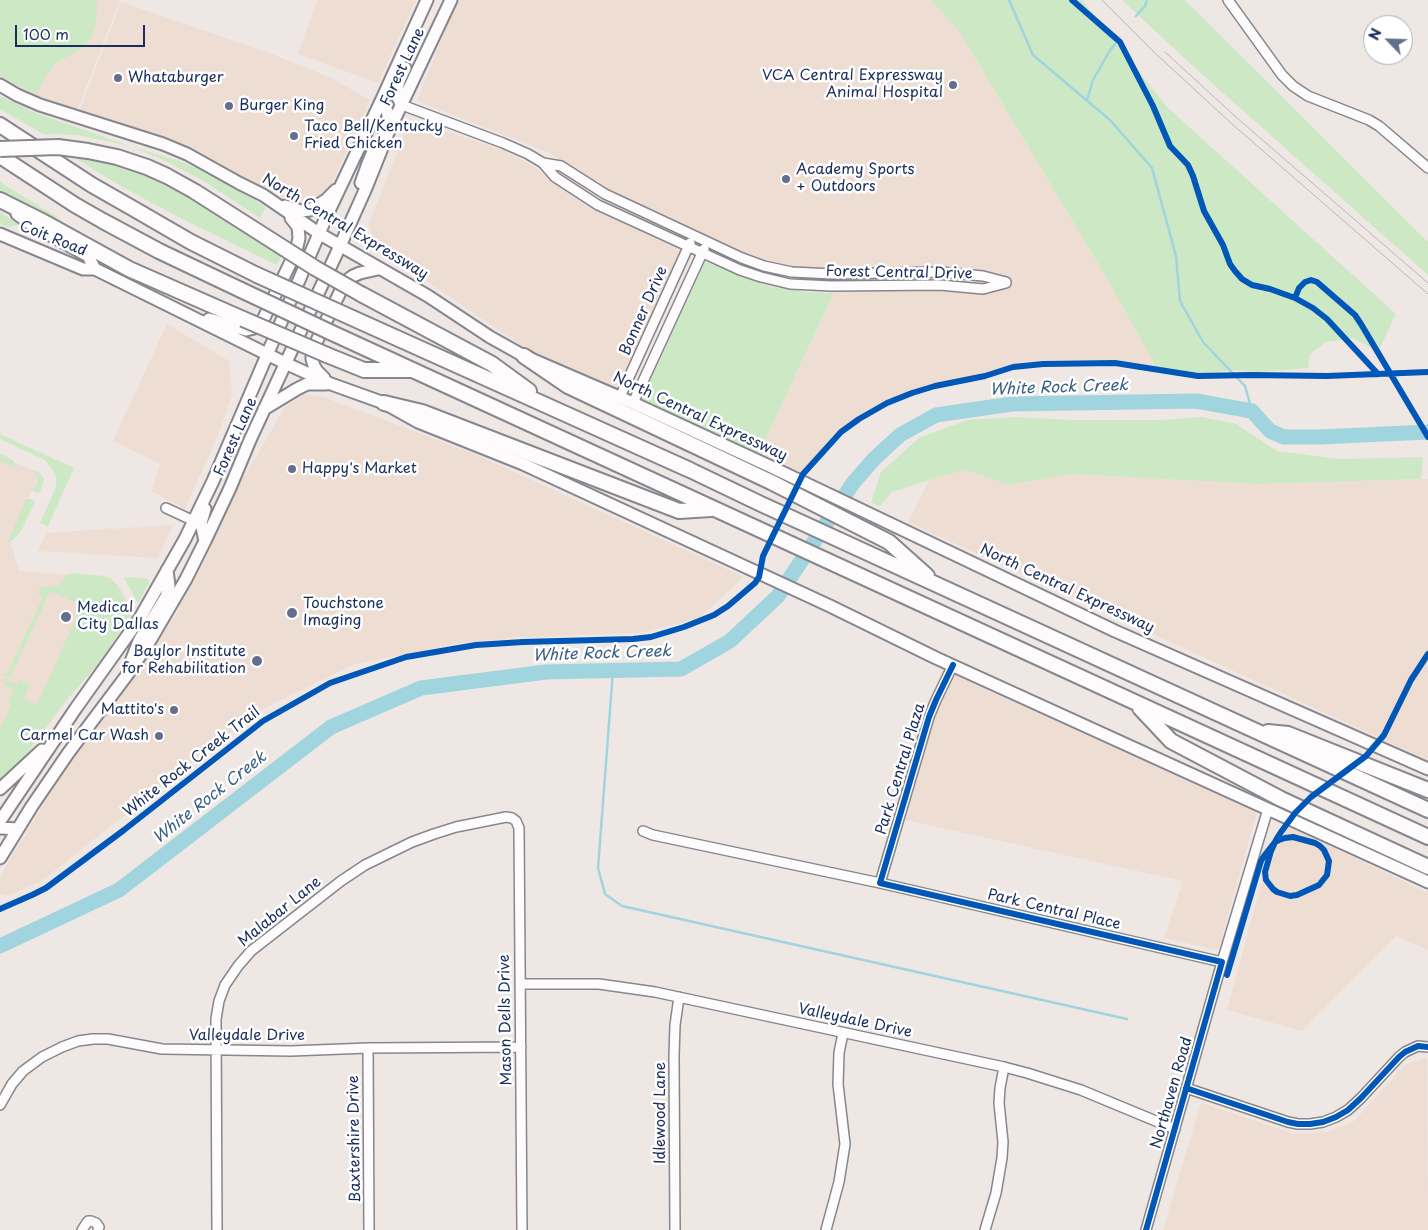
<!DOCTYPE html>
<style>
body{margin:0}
#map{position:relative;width:1428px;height:1230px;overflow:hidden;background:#efe7e3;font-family:"Playpen Sans",sans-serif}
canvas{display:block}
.north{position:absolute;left:1363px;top:15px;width:50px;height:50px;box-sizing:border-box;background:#fff;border:1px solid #a4acbf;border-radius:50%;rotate:294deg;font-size:14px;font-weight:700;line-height:20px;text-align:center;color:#1b2f5e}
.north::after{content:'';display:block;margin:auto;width:18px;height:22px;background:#656f8d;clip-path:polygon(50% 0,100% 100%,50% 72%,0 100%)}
.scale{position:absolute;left:15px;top:25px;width:130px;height:22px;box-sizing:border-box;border:2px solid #1b2f5e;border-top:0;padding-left:6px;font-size:15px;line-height:18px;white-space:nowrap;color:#1b2f5e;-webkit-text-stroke:4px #fff;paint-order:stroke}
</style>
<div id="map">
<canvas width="1428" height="1230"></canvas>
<div class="north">N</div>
<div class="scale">100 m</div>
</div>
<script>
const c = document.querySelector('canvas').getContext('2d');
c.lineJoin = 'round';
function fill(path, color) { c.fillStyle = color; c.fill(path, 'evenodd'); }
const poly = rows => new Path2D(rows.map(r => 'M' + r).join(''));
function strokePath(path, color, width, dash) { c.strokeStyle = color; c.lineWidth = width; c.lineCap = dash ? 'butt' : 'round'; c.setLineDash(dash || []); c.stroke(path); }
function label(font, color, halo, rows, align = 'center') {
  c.font = font + ' "Playpen Sans",sans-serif'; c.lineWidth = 5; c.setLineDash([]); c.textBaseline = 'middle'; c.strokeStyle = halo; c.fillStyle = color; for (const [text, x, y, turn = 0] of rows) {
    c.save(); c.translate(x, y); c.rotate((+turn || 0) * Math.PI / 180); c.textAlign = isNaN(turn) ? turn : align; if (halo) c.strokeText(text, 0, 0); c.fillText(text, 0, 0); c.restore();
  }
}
fill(poly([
 [0,0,120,0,77,111,17,89,0,80],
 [317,0,416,0,378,83,298,54],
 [457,0,930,0,959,31,1109,282,1156,367,1110,360,1025,361,984,374,927,385,880,403,855,418,835,434,801,472,759,453,845,271,789,267,732,248,588,180,550,153,417,101],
 [121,2,272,54,329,77,370,100,330,187,313,202,299,206,206,158,79,112],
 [410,119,505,151,528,163,589,204,682,249,617,389,527,349,376,247,369,224],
 [167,324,229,361,232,395,220,430,185,509,152,491,160,464,113,441],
 [303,395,323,397,477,455,744,577,699,618,639,633,520,637,455,644,352,665,267,707,253,716,190,763,42,881,6,896,0,894,0,876,68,764,134,677,176,614,199,569,240,481,254,461,284,408],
 [0,456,40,473,10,540,19,571,110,578,119,586,133,613,94,671,85,679,66,701,23,760,20,764,12,768,9,775,0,782],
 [966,470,1009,485,1071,474,1258,484,1428,479,1428,760,908,522,929,480],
 [173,525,158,558,38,551,46,533],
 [942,670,1257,812,1218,950,1164,938,1183,881,892,817],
 [1290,827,1428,893,1428,950,1396,936,1302,1031,1227,1010,1275,833],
 [1427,1057,1428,1230,1163,1230,1201,1103,1294,1134,1328,1132,1354,1121,1405,1065]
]), '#eeddd3');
fill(poly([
 [0,0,97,0,96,25,90,40,81,49,56,63,48,73,37,93,17,85,0,76],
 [930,0,1082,0,1167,107,1396,314,1378,352,1353,338,1326,342,1310,354,1308,368,1259,372,1234,370,1210,373,1198,373,1156,367,1109,282,959,31],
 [1122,0,1185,0,1428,242,1428,275,1195,68],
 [0,96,36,113,130,146,179,161,211,174,266,207,260,218,202,180,161,159,130,146,77,135,43,134,0,109],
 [69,154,112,160,157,176,283,253,277,265,180,218,119,185],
 [0,181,6,186,62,220,51,217,0,192],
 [0,212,19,225,8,227,0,224],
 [705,262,771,287,807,292,834,293,759,453,640,400],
 [1015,417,1071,420,1162,420,1202,417,1236,424,1277,451,1338,459,1423,457,1421,479,1258,484,1071,474,1009,485,966,470,929,480,892,492,880,506,871,503,881,472,919,438,967,420],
 [0,434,74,468,48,526,40,523,56,487,56,476,53,470,45,460,0,439],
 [0,454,13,460,16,468,0,461],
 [35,470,41,474,44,479,40,492,38,493,32,490,38,481,37,476,34,471],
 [27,499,31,499,35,502,21,531,13,540,7,543,25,502,24,501],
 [71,573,104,576,111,579,118,587,132,613,98,664,62,705,22,759,11,768,8,775,0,781,0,729,10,707,8,696,11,697,13,694,11,693,13,689,6,686,2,680,4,679,17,685,19,680,30,684,24,699,37,705,82,605,50,591,11,676,9,675,8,677,2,674,2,673,7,674,43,597,38,594,38,591,42,587,58,586,63,582,65,577],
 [125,577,146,578,150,581,138,603,124,578]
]), '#cde8c4');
strokePath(poly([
 [1009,0,1033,55,1110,120,1152,168,1176,256,1180,301,1203,342,1245,386,1252,411],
 [1136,16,1145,6,1147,0],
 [1087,100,1093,80,1109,52,1115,44],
 [613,671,598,868,605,894,622,906,1127,1019]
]), '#a0d4de', 2.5);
strokePath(poly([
 [0,946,119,890,331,727,421,688,546,672,681,669,730,641,778,596,853,483,874,459,900,435,936,415,1012,404,1196,401,1252,411,1270,431,1284,437,1319,437,1428,432]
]), '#a0d4de', 15);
const minor = poly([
 [1228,0,1282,75,1293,86,1308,96,1369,120,1379,126,1428,168],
 [402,105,503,143,528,154,543,163,561,166,605,194,742,258,764,266,792,272,833,274,940,272,983,276,1006,282],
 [543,163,555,177,598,205,740,270,761,277,790,284,832,286,940,285,983,289,1006,283],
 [620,397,690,243],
 [633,403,704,249],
 [166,508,194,521],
 [643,831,653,835,880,883,1222,962],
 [880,883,929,717,936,700,953,665],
 [520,984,599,984,655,992,1004,1067,1027,1073,1081,1090,1175,1129],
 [368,1048,369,1230],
 [1186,1088,1288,1122,1298,1124,1310,1124,1323,1122,1336,1117,1348,1110,1361,1098,1399,1057,1405,1052,1418,1046,1428,1047],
 [0,1105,12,1084,23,1071,42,1057,62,1047,78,1041,93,1039,108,1039,162,1049,291,1051,368,1048,521,1047],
 [82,1230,88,1221,91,1221,96,1223,99,1227,98,1230],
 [217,1230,216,1019,219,1001,225,985,238,966,251,951,341,881,365,865,412,842,434,834,456,827,506,817,512,818,516,821,519,828,522,1230],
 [675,1230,674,1056,675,1025,679,997],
 [826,1230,839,1182,845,1144,838,1084,839,1053,843,1033],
 [985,1230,996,1193,1002,1158,1003,1142,999,1103,1000,1088,1004,1067],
 [1146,1230,1222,962,1268,809]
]);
const major = poly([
 [0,85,17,95,40,105,163,144,187,154,239,183,263,195,320,234,428,296,490,337,524,356,633,403,765,464,1115,631,1428,769],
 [382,99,388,114,388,118,383,130],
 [402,105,396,94,399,81,405,68],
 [361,183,367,166,375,147],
 [285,206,301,211,310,210,326,200,336,190],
 [17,214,32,225,88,256,95,269,285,363,331,384,384,403,418,422,523,464,830,606,936,658,1428,882],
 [0,234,83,269,95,269],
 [209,319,246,330,254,328,262,322,296,251,299,238,298,227,291,218],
 [324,378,317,371,314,366,312,359,312,353,319,336,341,290,346,281,353,276,360,273,378,269],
 [264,409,297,389,307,384,326,384],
 [205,509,201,523,205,541],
 [132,659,139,641,166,597,169,586,167,570],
 [0,789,42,750],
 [0,821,76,708,140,618,185,539,213,481,327,215,382,99,427,0],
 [0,828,18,829],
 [0,858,32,806,69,752,127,675,148,644,186,579,205,541,230,488,250,440,340,246,366,188,388,133,451,0]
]);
const highway = poly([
 [0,125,92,185,134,209,191,242,257,275],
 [0,156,75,205,103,221,159,251,241,290],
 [0,200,40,220,129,269,243,319],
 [361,294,492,364,529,391],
 [339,312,690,470,761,504,1428,810],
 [330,332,1428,837],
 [327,355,364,370,411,370],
 [524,356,568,386,771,482,889,542,927,576],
 [384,403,422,412,679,511,711,509],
 [1140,708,1171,741,1281,799,1428,867],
 [1268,732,1288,734,1428,790]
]);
strokePath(minor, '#86878e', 12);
strokePath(major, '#86878e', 15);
strokePath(highway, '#86878e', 18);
strokePath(minor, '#fdfbfb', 9);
strokePath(major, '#fdfbfb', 11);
strokePath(highway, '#fdfbfb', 14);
strokePath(poly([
 [1102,0,1156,54,1232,124,1428,294],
 [1165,52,1237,118,1428,283]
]), '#b7b8bd', 1);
const highwayBridge = poly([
 [0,149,58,147,88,151,117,157,147,167,167,176,194,191,315,268,361,294],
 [257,275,339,312],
 [241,290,330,332],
 [243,319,327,355]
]);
strokePath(highwayBridge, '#86878e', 18, []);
strokePath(highwayBridge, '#fdfbfb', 14);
strokePath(poly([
 [1072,0,1120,42,1153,106,1170,146,1188,165,1193,176,1204,211,1223,245,1230,264,1235,271,1242,279,1252,285,1270,289,1295,298,1313,308,1327,319,1378,374],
 [1295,298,1299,288,1305,282,1311,280,1317,282,1355,315,1361,324,1428,437],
 [953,665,936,700,929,717,880,883,1222,962,1146,1230],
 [0,909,32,895,46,888,124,830,263,721,330,683,406,657,476,645,523,642,633,639,651,637,684,627,714,615,728,606,755,583,759,577,763,556,803,474,841,432,859,419,887,403,912,393,935,386,985,376,1013,367,1043,364,1115,363,1198,376,1251,375,1327,376,1428,372],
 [1227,975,1261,861,1264,856,1275,842,1279,840,1285,838,1293,837,1315,843,1320,846,1324,850,1329,861,1327,875,1319,885,1297,895,1290,896,1277,892,1273,889,1266,880,1265,872,1271,851,1276,840,1281,832,1295,813,1311,797,1366,756,1384,735,1411,680,1428,654],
 [1186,1088,1288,1122,1298,1124,1310,1124,1323,1122,1336,1117,1348,1110,1361,1098,1399,1057,1405,1052,1418,1046,1428,1047]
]), '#0057b8', 6);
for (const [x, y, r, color] of [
 [118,78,5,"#656f8d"],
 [953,85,5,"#656f8d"],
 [229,106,5,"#656f8d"],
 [294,136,5,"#656f8d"],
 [786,179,5,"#656f8d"],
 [292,469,5,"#656f8d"],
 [292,613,6,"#656f8d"],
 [66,617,6,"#656f8d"],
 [257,661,6,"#656f8d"],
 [174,710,5,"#656f8d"],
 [159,736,5,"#656f8d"]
]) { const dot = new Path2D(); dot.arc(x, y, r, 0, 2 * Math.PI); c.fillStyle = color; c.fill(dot); strokePath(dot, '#fff', 2); }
label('15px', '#1b2f5e', '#fff', [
 ["Forest Lane",403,67,-65],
 ["North Central Expressway",345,227,31],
 ["Coit Road",53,239,22],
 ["Forest Central Drive",899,273,1],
 ["Bonner Drive",644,311,-66],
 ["North Central Expressway",700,417,25],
 ["Forest Lane",236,437,-66],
 ["North Central Expressway",1067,589,25],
 ["White Rock Creek Trail",192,762,-38],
 ["Park Central Plaza",901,769,-73],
 ["Park Central Place",1054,910,13],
 ["Malabar Lane",280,912,-39],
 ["Mason Dells Drive",506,1020,-91],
 ["Valleydale Drive",855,1021,12],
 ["Valleydale Drive",247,1036],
 ["Northaven Road",1172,1093,-74],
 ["Idlewood Lane",661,1113,-90],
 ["Baxtershire Drive",355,1139,-91]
]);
label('15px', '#1b2f5e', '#fff', [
 ["VCA Central Expressway",943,76,"right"],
 ["Animal Hospital",943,93,"right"],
 ["Whataburger",128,78],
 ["Burger King",239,106],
 ["Taco Bell/Kentucky",304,127],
 ["Fried Chicken",304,144],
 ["Academy Sports",796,170],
 ["+ Outdoors",796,187],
 ["Happy's Market",302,469],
 ["Touchstone",303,604],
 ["Imaging",303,621],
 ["Medical",77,608],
 ["City Dallas",77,625],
 ["Baylor Institute",246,652,"right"],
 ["for Rehabilitation",246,669,"right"],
 ["Mattito's",164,710,"right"],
 ["Carmel Car Wash",149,736,"right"]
], 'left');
label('italic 16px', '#395e84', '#fff', [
 ["White Rock Creek",1059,388,-2],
 ["White Rock Creek",602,654,-2],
 ["White Rock Creek",210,798,-38]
]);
</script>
